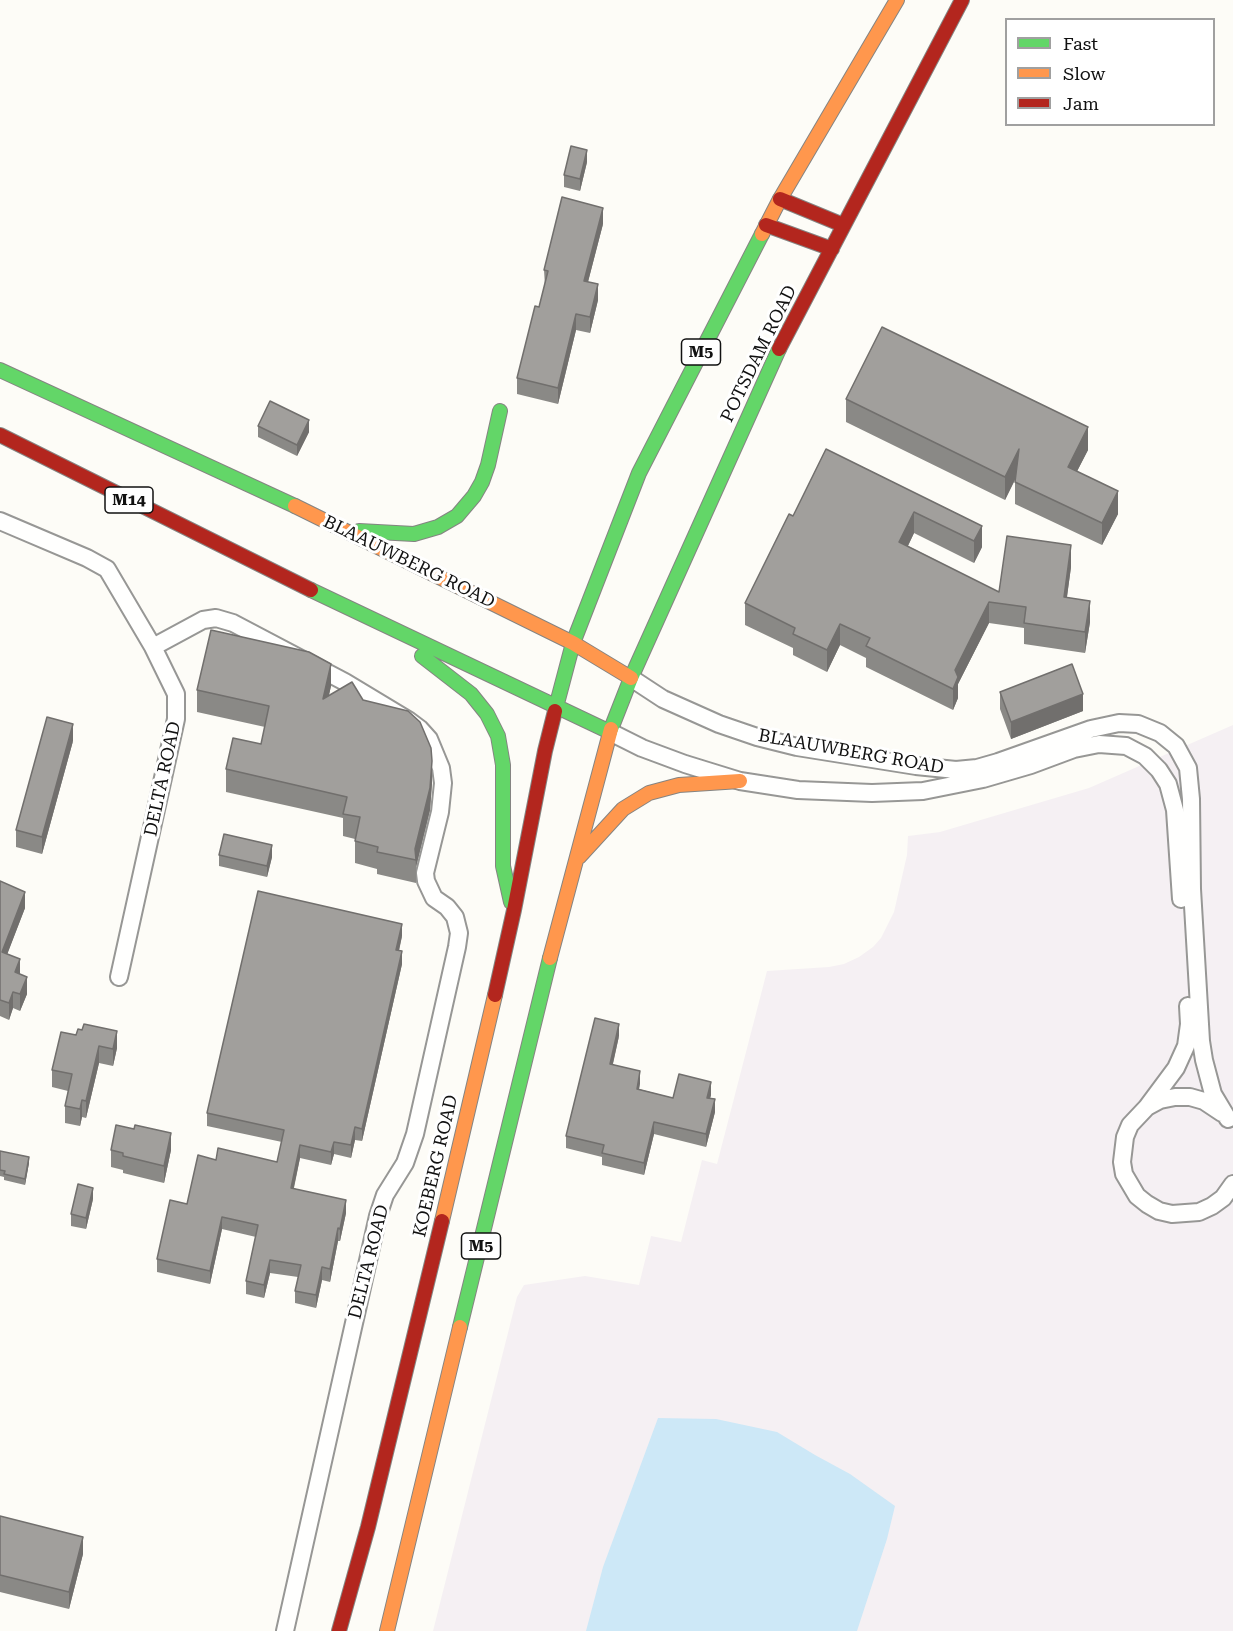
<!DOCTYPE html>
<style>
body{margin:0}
#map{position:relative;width:1233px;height:1631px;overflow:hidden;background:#fdfcf7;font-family:"Roboto Serif",serif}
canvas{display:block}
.legend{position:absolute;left:1005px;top:18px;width:210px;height:108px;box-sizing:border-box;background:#fff;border:2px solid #a0a0a0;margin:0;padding:8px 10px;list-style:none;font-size:18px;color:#111}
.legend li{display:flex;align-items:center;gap:12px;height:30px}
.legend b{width:30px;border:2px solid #a0a0a0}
</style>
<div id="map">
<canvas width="1233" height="1631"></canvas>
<ul class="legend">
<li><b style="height:8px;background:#63d668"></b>Fast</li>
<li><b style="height:8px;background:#ff974d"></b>Slow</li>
<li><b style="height:8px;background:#b3261e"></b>Jam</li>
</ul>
</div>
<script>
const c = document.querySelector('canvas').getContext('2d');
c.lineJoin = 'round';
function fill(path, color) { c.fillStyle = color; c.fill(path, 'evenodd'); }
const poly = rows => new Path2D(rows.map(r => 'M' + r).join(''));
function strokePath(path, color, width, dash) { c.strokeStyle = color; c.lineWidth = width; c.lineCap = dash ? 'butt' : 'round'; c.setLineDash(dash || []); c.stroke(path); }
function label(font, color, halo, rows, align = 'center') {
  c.font = font + ' "Roboto Serif",serif'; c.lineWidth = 6; c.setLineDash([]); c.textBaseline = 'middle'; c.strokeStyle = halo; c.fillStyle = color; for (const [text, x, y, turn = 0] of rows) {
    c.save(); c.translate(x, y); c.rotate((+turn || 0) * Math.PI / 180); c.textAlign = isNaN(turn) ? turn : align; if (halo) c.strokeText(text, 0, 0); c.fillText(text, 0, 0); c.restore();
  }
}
fill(poly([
 [1233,725,1233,1631,433,1631,517,1297,524,1285,585,1276,639,1285,651,1236,681,1242,702,1160,717,1164,767,971,829,967,844,964,859,957,873,947,881,938,894,912,907,855,908,836,940,832,1089,788]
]), '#f5f0f3');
fill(poly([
 [658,1418,716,1419,777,1432,815,1455,850,1474,895,1506,887,1539,857,1631,586,1631,603,1567]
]), '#cde8f7');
const street = poly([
 [0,521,87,558,107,569,153,647,176,694,176,719,119,977],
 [153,647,203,620,216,618,233,623,345,682,408,720,420,729,429,739,441,768,443,783,440,812,425,873,426,881,434,898,447,907,455,917,459,933,457,947,415,1134,405,1163,385,1195,378,1216,285,1631],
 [631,678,663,699,719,724,757,737,797,747,916,766,956,770,977,768,998,762,1091,729,1119,723,1138,724,1160,733,1176,746,1188,768,1191,799,1192,889,1201,1041,1204,1060,1213,1094,1228,1119],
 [610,732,642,748,685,764,740,781,798,790,872,793,923,791,983,779,1031,765,1074,749,1099,744,1126,746,1145,756,1159,770,1168,784,1175,810,1181,899],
 [1147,1107,1176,1068,1186,1046,1189,1024,1188,1006],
 [1222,1113,1204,1101,1190,1097,1175,1097,1160,1100,1147,1107,1130,1125,1125,1137,1122,1162,1124,1174,1137,1196,1147,1204,1159,1211,1172,1214,1199,1212,1212,1206,1223,1198,1233,1184]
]);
const fast = poly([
 [0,370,295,506],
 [359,531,414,534,438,527,457,516,474,496,482,482,488,465,500,411],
 [311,590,610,732],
 [422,656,471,694,487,714,498,736,503,765,503,866,511,902],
 [555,711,573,643,639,473,762,234],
 [611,729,631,678,779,349],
 [460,1327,550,958]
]);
const slow = poly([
 [762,234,780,199,897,0],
 [295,506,573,643,631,678],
 [579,857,623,809,649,793,679,785,740,781],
 [550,958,611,729],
 [442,1221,495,995],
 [387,1631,460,1327]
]);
const jam = poly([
 [780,199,843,225],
 [766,225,832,249],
 [779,349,962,0],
 [0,435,311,590],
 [495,995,514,910,545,751,555,711],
 [339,1631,368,1527,442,1221]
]);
strokePath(street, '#979795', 20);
strokePath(fast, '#858482', 16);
strokePath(slow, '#858482', 16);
strokePath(jam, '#858482', 16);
strokePath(street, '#fffffe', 16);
strokePath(fast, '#63d668', 14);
strokePath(slow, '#ff974d', 14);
strokePath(jam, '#b3261e', 14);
fill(poly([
 [587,162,580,191,564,187,564,175],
 [603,224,588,282,598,300,590,333,576,330,558,404,517,394,517,378,539,307,545,286,544,270],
 [846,399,1088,450,1077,471,1118,514,1102,545,1015,504,1015,480,1005,500,846,422],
 [258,426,309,432,297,456,258,437],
 [826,449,982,526,982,547,974,563,914,533,908,546,999,592,1071,567,1067,597,1090,622,1085,653,1024,644,1024,628,989,623,958,684,958,698,953,710,866,667,866,658,840,645,827,672,793,655,793,648,745,625,745,603,793,516],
 [331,686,329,695,363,700,432,783,430,810,416,867,416,883,377,874,377,869,355,863,355,839,343,836,343,818,226,792,226,769,261,744,265,727,197,712,197,690],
 [1000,692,1083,711,1011,739,1000,709],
 [73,741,42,854,16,847,16,830],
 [219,855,272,857,267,877,219,866],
 [0,881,25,908,7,954,20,975,27,994,20,1011,13,1008,9,1020,0,1016],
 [402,936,399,951,402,964,362,1141,355,1140,351,1158,334,1154,331,1165,300,1158,294,1188,346,1213,340,1241,338,1241,330,1282,322,1280,316,1308,295,1303,295,1291,298,1277,270,1273,264,1298,246,1294,246,1281,256,1237,222,1229,210,1284,157,1272,157,1259,187,1204,216,1160,277,1162,282,1142,207,1126,207,1113],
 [61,1032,117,1048,113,1066,99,1063,86,1118,82,1117,80,1126,65,1123,65,1106,68,1091,52,1087,52,1070],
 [619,1036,613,1064,640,1083,639,1089,673,1098,711,1095,710,1098,715,1112,706,1147,654,1134,644,1175,602,1165,602,1157,566,1148,566,1136],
 [111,1150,171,1150,164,1183,123,1173,123,1170,111,1167],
 [0,1151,29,1163,25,1185,4,1180,4,1177,0,1176],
 [93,1199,86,1229,71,1226,71,1214],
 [0,1516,83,1554,69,1609,0,1592]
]), '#8a8986');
fill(poly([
 [587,150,587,162,580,191,580,179],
 [603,208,603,224,584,297,584,281],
 [598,284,598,300,590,333,590,317],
 [576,314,576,330,558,404,558,388],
 [309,420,309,432,297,456,297,445],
 [1088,427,1088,450,1068,489,1068,467],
 [1019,449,1019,471,1005,500,1005,477],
 [1118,491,1118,514,1102,545,1102,523],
 [914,512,914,533,899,564,899,542],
 [982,526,982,547,974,563,974,541],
 [1071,545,1071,567,1064,618,1064,597],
 [1090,601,1090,622,1085,653,1085,632],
 [989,602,989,623,958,684,958,698,953,710,953,689,955,670],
 [840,624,840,645,827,672,827,650],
 [331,664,331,686,323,721,323,699],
 [1083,694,1083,711,1011,739,1011,722],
 [73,724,73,741,42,854,42,837],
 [432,761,432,783,430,810,416,867,415,849],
 [272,845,272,857,267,877,267,866],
 [25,892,25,908,2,968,2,952],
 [402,924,402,936,396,963,396,950],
 [402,951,402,964,362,1141,362,1129],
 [20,959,20,976,15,972],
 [27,977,27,994,20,1011,20,994],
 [13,992,13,1008,9,1020,9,1003],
 [619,1024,619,1036,610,1076,610,1064],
 [117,1031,117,1048,113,1066,113,1049],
 [99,1046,99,1063,86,1118,86,1101],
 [640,1071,640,1083,637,1101,637,1089],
 [711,1082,711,1095,707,1110,707,1098],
 [715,1099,715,1112,706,1147,706,1134],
 [82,1100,82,1117,80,1126,80,1109],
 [654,1122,654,1134,644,1175,644,1163],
 [355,1127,355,1140,351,1158,351,1145],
 [171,1133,171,1150,164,1183,164,1166],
 [334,1142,334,1154,331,1165,331,1152],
 [300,1145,300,1158,291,1200,291,1188],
 [29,1157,29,1163,25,1185,25,1179],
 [93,1188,93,1199,86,1229,86,1218],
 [346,1200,346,1213,340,1241,340,1229],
 [222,1217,222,1229,210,1284,210,1271],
 [338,1228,338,1241,330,1282,330,1269],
 [270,1260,270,1273,264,1298,264,1285],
 [322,1267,322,1280,316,1308,316,1295],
 [83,1537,83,1554,69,1609,69,1592]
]), '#716f6d');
const building = poly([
 [571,146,587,150,580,179,564,175,571,146],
 [562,197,603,208,584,281,598,284,590,317,576,314,558,388,517,378,535,306,539,307,548,271,544,270,562,197],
 [882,327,1088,427,1068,467,1118,491,1102,523,1015,482,1019,449,1005,477,846,399,882,327],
 [270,401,309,420,297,445,258,426,270,401],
 [826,449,982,526,974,541,914,512,899,542,999,592,1007,536,1071,545,1064,597,1090,601,1085,632,1024,623,1026,607,989,602,955,670,958,677,953,689,866,646,870,638,840,624,827,650,793,634,795,628,745,603,789,514,793,516,826,449],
 [211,630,309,652,331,664,323,699,352,682,363,700,408,711,420,722,431,748,432,761,430,788,415,849,416,860,377,852,378,847,355,841,360,817,343,814,347,797,226,769,233,738,261,744,269,706,197,690,211,630],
 [1072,664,1083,694,1011,722,1000,692,1072,664],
 [47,717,73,724,42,837,16,830,47,717],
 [224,834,272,845,267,866,219,855,224,834],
 [0,881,25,892,2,952,20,959,15,972,27,977,20,994,13,992,9,1003,0,1000,0,881],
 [258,891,402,924,396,950,402,951,362,1129,355,1127,351,1145,334,1142,331,1152,300,1145,291,1188,346,1200,340,1229,338,1228,330,1269,322,1267,316,1295,295,1291,301,1265,270,1260,264,1285,246,1281,258,1225,222,1217,210,1271,157,1259,170,1200,187,1204,198,1155,216,1160,218,1148,277,1162,284,1130,207,1113,258,891],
 [595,1018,619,1024,610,1064,640,1071,637,1089,673,1098,679,1074,711,1082,707,1098,715,1099,706,1134,654,1122,644,1163,602,1153,604,1145,566,1136,595,1018],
 [84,1024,117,1031,113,1049,99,1046,86,1101,82,1100,80,1109,65,1106,72,1074,52,1070,61,1032,76,1035,78,1029,82,1030,84,1024],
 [116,1125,134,1129,135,1125,171,1133,164,1166,123,1156,123,1153,111,1150,116,1125],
 [0,1151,29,1157,25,1179,4,1174,5,1171,0,1170,0,1151],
 [78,1184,93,1188,86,1218,71,1214,78,1184],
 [0,1516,83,1537,69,1592,0,1575,0,1516]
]);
fill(building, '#a19f9c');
strokePath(building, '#716f6d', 1.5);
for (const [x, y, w] of [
 [701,352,39],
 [129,500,48],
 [481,1246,39]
]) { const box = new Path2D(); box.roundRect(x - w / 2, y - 13, w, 26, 4.5); c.fillStyle = '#fff'; c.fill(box); strokePath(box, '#111', 1.5); }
label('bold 16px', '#111', null, [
 ["M5",701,352],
 ["M14",129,500],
 ["M5",481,1246]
]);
label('18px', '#111', '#fff', [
 ["POTSDAM ROAD",759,354,-64],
 ["BLAAUWBERG ROAD",409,562,26],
 ["BLAAUWBERG ROAD",851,752,10],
 ["DELTA ROAD",163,779,-78],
 ["KOEBERG ROAD",436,1166,-77],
 ["DELTA ROAD",369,1262,-76]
]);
</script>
